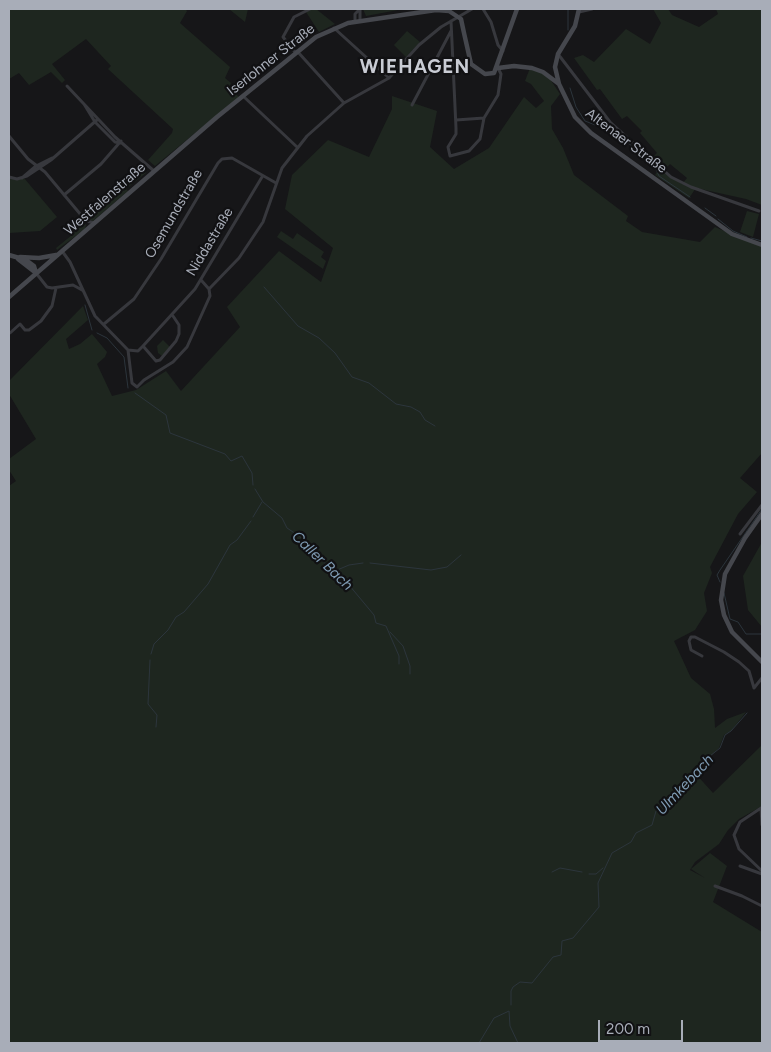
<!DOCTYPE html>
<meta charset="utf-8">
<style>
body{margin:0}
#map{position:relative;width:771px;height:1052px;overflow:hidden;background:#161618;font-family:Figtree,sans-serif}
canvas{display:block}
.frame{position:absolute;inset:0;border:10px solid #a8adb8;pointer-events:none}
.scale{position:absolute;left:598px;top:1020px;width:85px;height:22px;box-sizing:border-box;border:2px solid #a8adb8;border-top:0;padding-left:6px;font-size:15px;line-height:18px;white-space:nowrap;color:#a8adb8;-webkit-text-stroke:4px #111113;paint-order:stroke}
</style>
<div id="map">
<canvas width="771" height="1052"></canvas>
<div class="frame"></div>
<div class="scale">200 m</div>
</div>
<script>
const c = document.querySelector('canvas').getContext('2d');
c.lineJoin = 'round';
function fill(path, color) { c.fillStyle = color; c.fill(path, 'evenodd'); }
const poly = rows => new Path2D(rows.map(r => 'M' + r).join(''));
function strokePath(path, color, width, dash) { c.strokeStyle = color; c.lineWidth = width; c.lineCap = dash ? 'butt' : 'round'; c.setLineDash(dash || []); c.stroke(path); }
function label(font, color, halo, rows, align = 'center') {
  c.font = font + ' Figtree,sans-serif'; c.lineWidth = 4.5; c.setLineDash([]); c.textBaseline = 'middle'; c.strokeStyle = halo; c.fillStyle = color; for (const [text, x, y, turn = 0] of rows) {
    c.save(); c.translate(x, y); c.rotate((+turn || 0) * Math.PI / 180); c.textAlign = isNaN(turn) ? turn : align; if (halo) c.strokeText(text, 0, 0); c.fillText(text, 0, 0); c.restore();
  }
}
fill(poly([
 [9,9,185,9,187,11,180,23,230,67,225,78,231,83,229,88,239,97,155,166,148,160,172,133,173,129,108,69,111,66,86,39,52,64,65,80,62,83,51,72,29,85,19,73,9,79],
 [229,9,248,9,245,22],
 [312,9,316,9,335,24,319,32,306,12],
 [363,9,398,9,398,10,366,16],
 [653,9,668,9,672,15,699,27,718,14,716,9,762,9,762,205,746,199,696,188,689,198,655,175,660,167,682,184,687,178,670,164,666,168,654,156,657,153,640,133,642,131,627,116,622,119,600,89,597,90,574,58,583,55,594,62,626,29,650,44,661,23],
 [407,31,420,42,406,57,394,45],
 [530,68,542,73,550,79,560,94,551,106,552,129,563,148,574,175,628,216,626,221,642,232,700,242,715,227,762,247,762,453,740,478,757,492,738,514,710,567,712,573,704,593,707,611,695,630,674,641,691,678,710,694,714,709,715,728,727,719,746,712,731,731,724,735,719,748,694,772,713,793,762,745,762,806,739,819,728,830,719,844,695,862,690,870,705,878,691,869,710,853,727,866,713,902,762,932,762,1043,9,1043,9,486,16,481,9,470,9,459,36,439,9,394,9,381,83,306,88,320,66,339,69,349,80,344,92,334,107,352,105,357,97,364,112,396,136,390,166,371,181,391,240,327,227,307,279,251,321,282,333,248,285,209,292,175,328,140,369,157,392,109,392,96,437,111,430,147,454,169,489,148,524,97,536,108,544,101,531,84,525,81],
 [144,164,146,173,126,189,128,191,93,221,87,219,118,192],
 [9,177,16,180,24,178,57,217,40,231,9,233],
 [747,211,759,214,753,237,740,232],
 [82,220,86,225,85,229,57,250,56,248,72,235,68,230],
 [281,231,293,239,297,233,324,252,321,257,326,261,323,269,277,237],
 [163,340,170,347,162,356,158,353,157,346],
 [762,542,762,627,748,610,743,576]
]), '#1e261f');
strokePath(poly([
 [568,30,568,9],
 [570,88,576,107,585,121,621,135,637,152],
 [641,154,654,165,659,176,690,197],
 [705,208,716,216],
 [718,219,733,231,747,237],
 [751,238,762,241],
 [264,287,298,326,319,338,335,353,352,377,369,383,396,404,411,407,420,412,425,420,435,426],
 [85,305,92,330],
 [97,333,107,338,124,357,128,388],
 [135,393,166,415,170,433,225,454,231,461,242,456,252,473,253,485],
 [255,489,263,502,282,518,287,528,302,538,307,547,316,552,318,557,349,585,374,615,376,623,386,626,399,656,399,664],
 [253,517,262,502],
 [370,563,431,570,447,567,461,555],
 [335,571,349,565,363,563],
 [720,582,717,575,720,570,762,509],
 [724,593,730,619,738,622,746,634,762,634],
 [390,632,403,646,410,666,410,674],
 [151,654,154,644,168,630,176,617,184,612,208,584,230,545,237,540,251,521],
 [150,660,148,704,157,715,156,727],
 [552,872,560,868,582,872],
 [589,874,596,874,603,868],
 [511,1005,511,991,513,987,520,982,532,983,553,957,561,955,562,941,573,938,599,907,598,883,612,853,631,842,636,833,652,825,656,811,700,764,720,748,725,735,731,731,747,713],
 [479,1043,494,1018,509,1011,510,1026,518,1043]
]), '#2c353c', 1);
strokePath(poly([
 [360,9,360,20],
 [483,9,491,22,498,45,503,51],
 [579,12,592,9],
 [355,21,355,14,360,9],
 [451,21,456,128,456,134,448,147,450,156,469,151,480,139,484,118,498,95,501,74,498,68],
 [334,28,389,78],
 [297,51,344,103],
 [295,52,283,37,294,17,310,9],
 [558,54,610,122,671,177,691,187,759,211],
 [67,86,115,137,154,171],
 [243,96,297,147],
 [84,104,95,122,115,142,120,143],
 [412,105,451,31],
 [456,120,484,118],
 [9,136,28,159,45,172,86,221,95,223],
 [9,177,17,179,27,176,51,160,98,119],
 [22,178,36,166,52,158],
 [64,195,101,164,121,141],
 [62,251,70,262,95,316,128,350,132,383,137,387,144,380,173,362,187,347,210,296,209,289,239,258,263,222,282,168,307,136,344,103,389,78,419,45,441,27,472,9],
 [36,273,47,287,52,288,73,285,82,290],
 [201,280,209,289],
 [104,324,134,299,161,259,218,163,222,159,232,158,276,183],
 [10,333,20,324,25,330,29,330,41,321,52,306,56,288],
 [143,346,156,361,160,360,176,341,179,334,179,325,173,316],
 [128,350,138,351,143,346,195,289,262,177],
 [740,534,762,505],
 [702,656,691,650,689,641,691,637,695,637,724,652,739,662,749,671,754,688,762,678],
 [761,808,740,822,734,835,739,849,762,871],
 [761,808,762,825],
 [740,866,762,874],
 [715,886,742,896,762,906]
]), '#37383d', 3);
strokePath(poly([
 [579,9,575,26,558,54,555,67,559,84,575,117,591,133,732,234,762,245],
 [464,33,471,64,485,74,494,73,517,9],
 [498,68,514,66,532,68,543,72,559,84],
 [9,255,26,260,34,266,36,273],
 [20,257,39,258,56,255],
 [18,259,36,273],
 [9,297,217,117,316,37,348,23,436,10,449,11,461,19,464,33],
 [762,514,745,538,725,574,721,600,724,615,732,632,762,662]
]), '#45474d', 4.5);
label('14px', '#a8adb8', '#111113', [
 ["Iserlohner Straße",271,60,-38],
 ["Altenaer Straße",626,141,37],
 ["Westfalenstraße",105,199,-41],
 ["Osemundstraße",174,214,-60],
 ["Niddastraße",210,242,-59]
]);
label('italic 15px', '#7f9bb3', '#111113', [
 ["Caller Bach",322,561,44],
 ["Ulmkebach",685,785,-47]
]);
c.letterSpacing = '1px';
label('bold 19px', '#c9ccd4', '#111113', [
 ["WIEHAGEN",415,67]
]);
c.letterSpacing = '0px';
</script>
